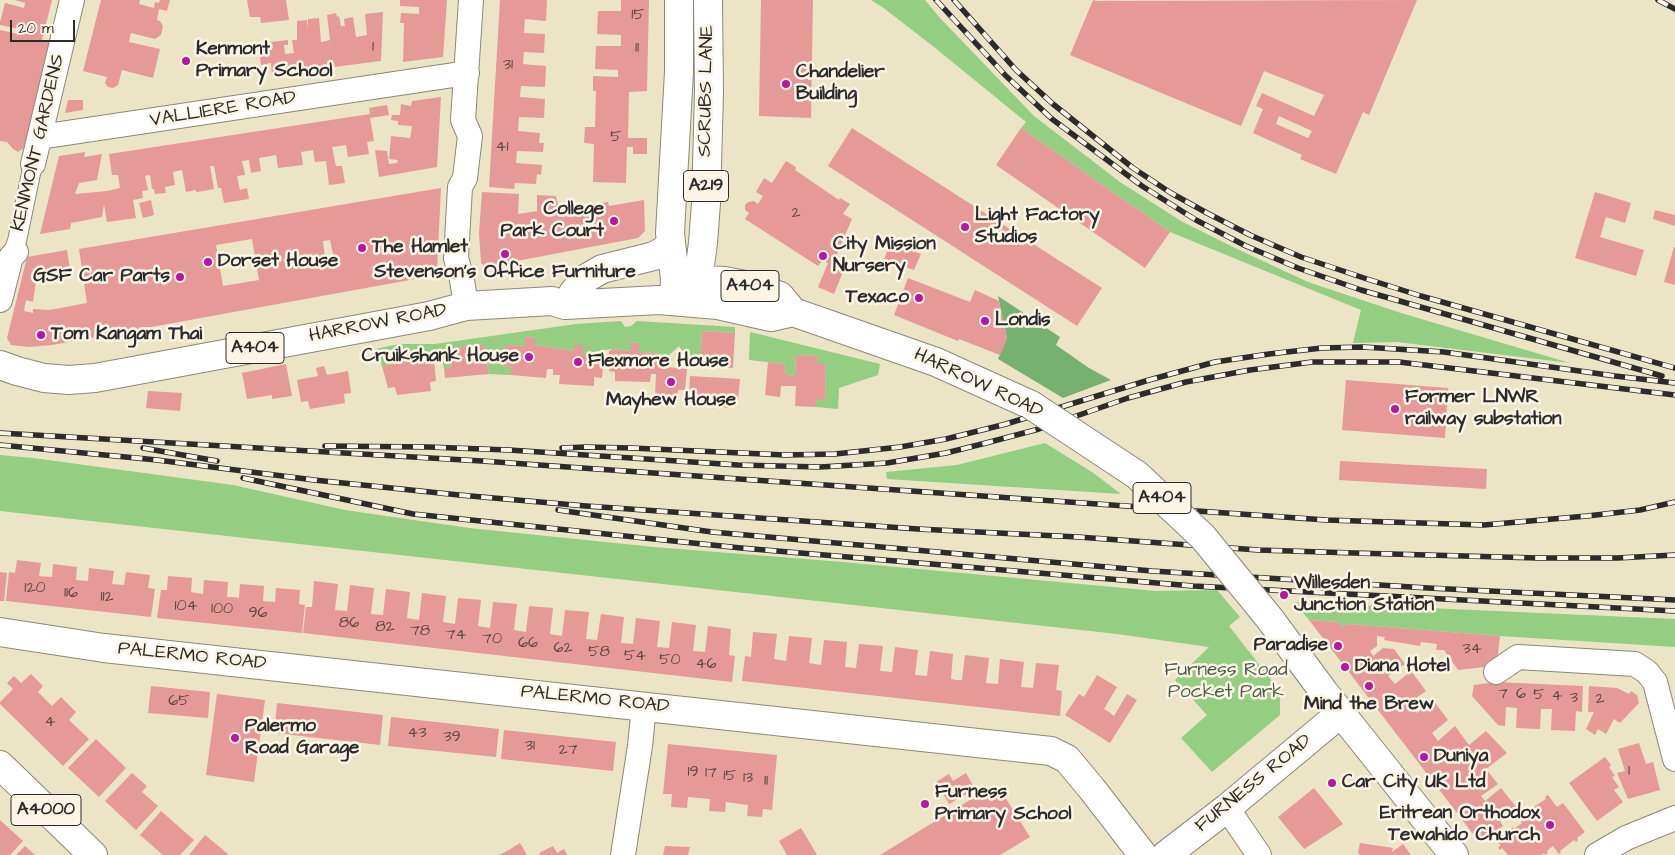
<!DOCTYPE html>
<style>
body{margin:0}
#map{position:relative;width:1675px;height:855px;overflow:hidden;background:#ebe4c5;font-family:"Architects Daughter",sans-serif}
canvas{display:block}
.scale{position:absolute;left:10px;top:20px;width:65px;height:22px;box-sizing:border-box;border:2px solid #2b2b2b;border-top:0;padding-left:6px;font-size:15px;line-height:18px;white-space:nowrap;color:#2b2b2b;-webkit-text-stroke:4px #fcf5e5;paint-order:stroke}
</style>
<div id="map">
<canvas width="1675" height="855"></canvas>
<div class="scale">20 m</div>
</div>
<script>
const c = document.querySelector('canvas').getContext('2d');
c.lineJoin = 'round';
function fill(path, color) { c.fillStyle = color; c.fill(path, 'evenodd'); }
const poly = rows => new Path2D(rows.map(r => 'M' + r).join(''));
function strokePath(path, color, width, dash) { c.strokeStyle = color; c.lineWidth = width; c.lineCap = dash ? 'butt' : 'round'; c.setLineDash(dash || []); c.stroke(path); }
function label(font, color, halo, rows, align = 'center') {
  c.font = font + ' "Architects Daughter",sans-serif'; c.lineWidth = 5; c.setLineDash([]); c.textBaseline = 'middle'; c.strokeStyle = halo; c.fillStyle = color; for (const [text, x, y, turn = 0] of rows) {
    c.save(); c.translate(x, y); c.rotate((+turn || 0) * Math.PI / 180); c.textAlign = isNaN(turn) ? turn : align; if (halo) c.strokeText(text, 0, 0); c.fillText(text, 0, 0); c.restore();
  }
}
fill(poly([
 [871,0,925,0,940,18,1034,116,1120,182,1181,221,1235,248,1308,282,1401,313,1570,363,1397,342,1353,343,1361,310,1170,232,1021,128,1026,122,934,47,885,9],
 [621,321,625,327,631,326,637,321,735,327,735,333,702,331,700,365,690,364,679,346,666,358,659,353,639,352,639,343,631,342,631,351,613,349,604,350,604,356,583,355,583,345,574,345,574,351,535,345,535,338,526,336,525,346,505,345,503,366,511,367,511,375,489,374,483,344,449,349,452,367,444,368,442,359,415,362,412,354,403,355,405,363,382,366,375,349,399,344,435,344,576,324],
 [750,332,880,364,878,375,839,388,838,409,816,407,816,399,825,399,826,365,817,364,817,356,796,355,795,376,786,375,784,364,749,360],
 [1045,443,1092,472,1121,494,887,479,886,472,957,465],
 [0,455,33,458,233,485,345,510,469,528,654,547,843,562,1156,591,1217,590,1240,617,1229,626,1280,691,1280,715,1212,772,1181,738,1207,715,1175,680,1209,647,1117,634,0,511],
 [1294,602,1675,619,1675,647,1500,636,1347,624,1342,627,1338,622,1309,620]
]), '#94ce82');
fill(poly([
 [998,296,1060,337,1056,345,1089,368,1111,380,1063,398,998,359,1007,338]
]), '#77b170');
fill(poly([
 [15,0,52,0,42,40,50,42,24,148,18,152,13,149,7,142,0,141,0,30,18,34,19,29,0,25,0,22,5,3,24,8,25,3],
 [101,0,140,0,139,4,154,8,155,2,159,3,160,0,170,0,167,11,159,9,157,20,160,21,163,26,161,35,155,39,131,33,129,42,160,49,153,78,122,70,118,85,113,88,108,87,105,83,107,77,83,71],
 [247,0,286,0,289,20,261,23,260,17,250,17],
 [400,0,447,0,443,57,403,62,404,23,400,23,401,13,419,14,419,7,400,6],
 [500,0,547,0,546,21,525,19,524,33,545,34,544,53,524,52,523,64,546,66,545,87,521,86,520,97,545,99,544,118,519,117,518,131,540,133,539,143,544,143,543,152,517,151,516,163,542,165,541,175,537,174,536,184,515,183,514,189,489,187],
 [621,0,649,0,647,91,629,92,628,138,647,138,647,154,633,154,633,147,627,147,626,183,593,182,594,144,584,143,585,127,595,127,596,91,593,91,593,76,618,77,618,70,595,69,596,46,621,46,621,35,597,34,598,11,621,11],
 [761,0,813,0,811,118,759,116],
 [1093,0,1097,1,1417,0,1369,115,1363,112,1336,174,1300,159,1302,155,1253,133,1263,109,1256,106,1262,93,1314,116,1324,95,1264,71,1241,126,1070,55],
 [1279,116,1312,131,1308,138,1276,124],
 [383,12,381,61,272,75,271,63,261,65,259,49,272,48,271,42,288,40,288,45,284,45,285,54,294,53,292,40,297,40,297,21,307,20,308,30,308,19,319,18,321,42,326,41,330,40,327,15,336,13,337,17,339,16,341,26,345,26,344,19,353,17,356,37,367,35,365,14],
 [441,97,437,167,379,177,375,150,387,151,389,164,397,163,398,160,389,159,391,136,410,138,411,133,412,126,398,125,398,121,391,120,392,115,400,115,401,104,411,106,412,101],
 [68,100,83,100,83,110,65,113],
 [387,105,389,115,370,118,374,141,367,142,369,154,348,157,346,145,332,147,336,166,342,166,345,183,329,185,326,161,315,162,313,150,301,152,303,165,278,168,276,155,259,158,261,171,251,173,249,160,242,161,245,175,237,176,240,190,247,188,249,199,224,203,221,188,218,188,214,166,210,166,214,189,198,192,196,192,196,190,186,192,182,170,173,172,175,185,165,187,166,193,155,194,154,189,152,189,150,175,145,176,148,190,142,191,143,198,133,200,136,218,107,222,104,204,102,217,71,223,70,229,40,234,59,156,85,152,84,157,102,154,97,180,79,183,75,194,107,191,120,188,118,175,112,175,109,154,370,114,369,108],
 [852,128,1102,288,1077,326,828,166],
 [1021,128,1170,232,1145,268,996,165],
 [786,161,796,167,795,170,839,200,840,198,850,204,843,214,852,219,832,266,843,272,834,294,818,287,828,263,823,260,818,266,745,219,749,213,745,210,745,205,748,202,754,201,758,204,763,196,756,192,764,178,772,183],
 [441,188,437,270,432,276,52,345,29,347,11,345,7,338,27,257,67,250,70,269,37,274,33,302,26,300,24,311,33,313,33,309,50,310,87,303,79,249],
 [252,239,259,280,223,286,216,245],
 [330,240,335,264,326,265,323,241],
 [482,192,519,194,518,214,537,211,537,195,556,196,560,214,581,211,580,207,608,202,609,206,644,200,645,231,638,238,485,267,481,263,479,233],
 [1595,192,1631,203,1625,223,1606,217,1600,237,1644,250,1636,276,1575,258],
 [151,200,154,215,143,218,139,203],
 [1655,210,1675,215,1675,226,1653,219],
 [891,242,921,254,914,270,884,259],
 [1674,247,1675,247,1675,285,1664,282],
 [908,278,970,302,975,290,999,301,1007,338,1000,355,959,339,958,341,894,315],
 [702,331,735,333,733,368,700,365],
 [525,336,535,338,535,345,574,351,574,345,583,345,583,355,604,356,602,378,594,377,594,386,559,384,560,375,553,375,553,369,547,369,546,378,511,375,511,367,503,366,505,345,525,346],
 [631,342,639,343,639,352,660,353,659,358,666,358,667,367,687,369,685,390,678,390,677,398,655,397,656,374,651,374,650,382,615,381,615,372,609,371,609,351,613,349,631,351],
 [483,344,489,374,445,378,444,368,452,367,449,349],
 [412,354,415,362,434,360,436,381,430,382,431,391,397,395,395,387,388,388,382,366,405,363,403,355],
 [796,355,818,356,817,364,826,364,825,400,816,399,816,407,795,406,796,386,781,386,780,397,765,395,768,362,784,364,786,375,795,376],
 [286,364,292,396,272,399,272,395,247,399,242,373],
 [324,366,327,375,348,371,351,393,344,394,345,403,310,409,308,401,301,402,297,380,318,376,316,368],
 [690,376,740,379,738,400,731,399,731,408,696,406,696,397,689,397],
 [1346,380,1448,388,1445,438,1342,430],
 [148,391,182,393,180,411,146,408],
 [1340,461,1487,469,1486,489,1339,480],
 [17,560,41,563,39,576,52,577,53,564,77,567,76,580,88,581,89,568,114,571,112,584,124,585,126,572,150,575,148,588,155,589,151,617,6,601,9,572,15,573],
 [0,572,7,573,4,601,0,601],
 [168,576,192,578,191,592,203,594,204,580,228,582,227,597,233,597,239,598,240,584,264,586,263,601,275,602,276,588,300,590,299,604,305,605,302,633,157,618,161,590,167,590],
 [314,581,338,584,335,610,347,611,350,585,374,588,371,614,383,615,386,589,410,592,407,618,419,620,422,593,446,596,443,622,455,624,458,598,481,600,478,626,490,628,493,602,517,604,514,630,526,632,529,606,553,608,550,634,562,636,565,610,589,612,586,639,597,640,601,614,624,617,621,643,633,644,636,618,660,621,657,647,669,648,672,622,696,625,693,651,705,652,708,626,731,629,729,655,735,656,732,682,303,633,306,607,312,607],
 [1309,620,1338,622,1342,627,1347,624,1500,636,1497,662,1494,666,1458,670,1444,650,1436,650,1437,644,1421,642,1420,646,1384,640,1385,637,1377,636,1377,646,1370,651,1373,656,1383,648,1394,649,1405,664,1388,676,1395,684,1411,671,1426,691,1409,703,1417,713,1433,700,1448,720,1432,733,1438,741,1455,726,1469,745,1486,731,1507,753,1486,769,1498,784,1481,796,1485,801,1501,788,1517,808,1500,821,1503,826,1480,843],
 [753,632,777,634,774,659,786,661,789,636,812,638,809,663,821,665,824,640,847,642,845,667,856,668,859,644,883,646,880,671,892,672,895,647,918,650,915,675,927,676,930,651,953,654,951,679,956,680,962,680,965,655,989,658,986,683,998,684,1000,659,1024,662,1021,687,1033,688,1036,663,1059,665,1056,690,1062,691,1060,716,742,681,745,656,751,657],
 [31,674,43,686,38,692,52,706,61,697,76,712,69,720,89,739,63,766,0,704,0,702,13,689,7,683,14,676,21,683],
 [1097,675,1117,687,1104,709,1109,712,1114,716,1127,694,1137,700,1110,743,1065,715,1079,694,1084,697],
 [1496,682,1583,686,1582,712,1576,711,1575,731,1551,730,1552,709,1541,709,1540,729,1516,728,1517,708,1506,707,1505,726,1498,725,1472,696,1474,685],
 [151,686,210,692,208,718,148,713],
 [1589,686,1617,688,1629,694,1631,691,1637,695,1639,703,1620,723,1614,719,1606,734,1598,729,1595,735,1586,729,1594,712,1588,712],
 [217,694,265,700,254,782,206,775],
 [277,703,383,715,380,745,274,733],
 [391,717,499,729,496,757,388,746],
 [504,730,616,742,613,771,501,759],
 [96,739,126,768,99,797,68,768],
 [1639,743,1646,764,1653,762,1660,790,1628,799,1617,773,1625,771,1618,749],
 [668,744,777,755,772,810,763,809,762,817,747,816,748,805,726,802,725,812,709,811,710,799,688,797,687,808,671,807,672,794,663,794],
 [1605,757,1611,765,1609,767,1615,776,1612,777,1619,787,1614,790,1623,802,1597,821,1569,783],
 [132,773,147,786,142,792,158,806,136,830,105,801],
 [966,773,975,789,949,804,936,782,949,774,953,781],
 [998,786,1030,837,1000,855,880,855,978,795,979,798],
 [1314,788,1343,824,1304,849,1278,817],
 [1548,795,1557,807,1563,803,1585,832,1577,838,1578,840,1576,842,1574,840,1560,851,1561,852,1559,854,1553,846,1547,851,1548,853,1545,855,1544,853,1541,855,1508,855,1502,848,1500,850,1498,847,1501,846,1496,840,1505,833,1506,835,1512,831,1511,829,1513,827,1514,829,1522,823,1521,822,1523,820,1524,822,1531,816,1527,811,1546,799,1545,797],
 [161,811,194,840,180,855,163,855,140,835],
 [0,820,23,841,10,855,0,855],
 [801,828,817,855,787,855,779,841],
 [205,835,222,849,229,855,189,855],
 [520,843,527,855,499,855,509,850],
 [1360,843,1393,848,1392,852,1403,844,1411,855,1360,855,1358,853],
 [25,846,35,855,16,855],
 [553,846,557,853,564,849,567,855,540,855,539,853],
 [665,846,690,847,688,855,663,855]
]), '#e59a97');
const pedestrian = poly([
 [11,257,17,241,33,164]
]);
const minor = poly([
 [40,137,467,73],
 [33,164,72,0],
 [0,300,11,257,16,252],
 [466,306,462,280,456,258,460,187,465,178,470,136,463,120,471,0],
 [1496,672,1518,657,1635,664,1647,672,1655,682,1675,759],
 [1227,808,1259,855],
 [623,855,640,746,644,706],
 [1597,855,1626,838,1675,818]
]);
const tertiary = poly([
 [0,632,104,648,1051,751,1067,759,1092,789,1143,855],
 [1166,855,1227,808,1341,713]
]);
const primary = poly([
 [682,279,724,281,751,286,780,296,793,312],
 [573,293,585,279,602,269,654,256,663,251,671,244],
 [674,300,675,279,670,233,679,72,679,0],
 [695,302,703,243,706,203,709,92,708,0],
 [0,365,17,371,44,378,69,380,95,378,429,316,466,306,552,301,565,305,659,300,718,305,771,317,793,312,936,362,1031,405],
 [1270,619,1324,692,1454,855],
 [0,765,93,855]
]);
strokePath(pedestrian, '#8b8878', 20);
strokePath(minor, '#8b8878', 26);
strokePath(tertiary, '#8b8878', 30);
strokePath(primary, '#8b8878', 30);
strokePath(pedestrian, '#fff', 18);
strokePath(minor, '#fff', 24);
strokePath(tertiary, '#fff', 28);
strokePath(primary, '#fff', 28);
const rail = poly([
 [936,0,1006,76,1052,119,1142,186,1196,220,1246,246,1298,268,1361,290,1662,376],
 [954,0,1016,70,1053,104,1133,168,1171,193,1207,213,1250,235,1301,257,1364,278,1421,296,1675,368],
 [1658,0,1675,9],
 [0,433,482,461,1326,520,1484,525,1587,516,1640,510,1675,502],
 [0,445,157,460,314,480,459,495,586,506,918,529,1078,537,1258,550,1354,553,1538,558,1617,558,1675,555],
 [325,446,428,447,509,450,738,465,820,467,887,463,946,453,986,443,1039,429,1128,398,1186,382,1250,370,1312,362,1399,362,1675,395],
 [143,448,217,461],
 [562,448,586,447,631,448,785,455,835,454,900,447,946,439,1006,424,1149,380,1215,362,1269,354,1322,348,1363,347,1444,352,1615,376,1675,383],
 [243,478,413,514,741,548,1193,586,1675,611],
 [558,510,712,532,1152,571,1428,588,1675,600]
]);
strokePath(rail, '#2b2b2b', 5.5);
strokePath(rail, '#fcf5e5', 4, [11]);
const primaryBridge = poly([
 [1031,405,1137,475,1203,537,1270,619]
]);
strokePath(primaryBridge, '#8b8878', 30, []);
strokePath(primaryBridge, '#fff', 28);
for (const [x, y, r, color] of [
 [186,61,5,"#b5179e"],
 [786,84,5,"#b5179e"],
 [614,221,5,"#b5179e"],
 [965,227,5,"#b5179e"],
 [362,248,5,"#b5179e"],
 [505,254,5,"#b5179e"],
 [823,256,5,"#b5179e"],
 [208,262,5,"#b5179e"],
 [180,277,5,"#b5179e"],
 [919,298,5,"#b5179e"],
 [985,321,5,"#b5179e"],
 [41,335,5,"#b5179e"],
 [529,357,5,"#b5179e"],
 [578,362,5,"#b5179e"],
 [671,382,5,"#b5179e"],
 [1395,409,5,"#b5179e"],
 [1284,595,5,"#b5179e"],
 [1338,646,5,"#b5179e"],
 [1345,667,5,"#b5179e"],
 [1369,686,5,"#b5179e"],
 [235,738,5,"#b5179e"],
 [1424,757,5,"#b5179e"],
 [1332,783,5,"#b5179e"],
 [925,804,5,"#b5179e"],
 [1550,825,5,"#b5179e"]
]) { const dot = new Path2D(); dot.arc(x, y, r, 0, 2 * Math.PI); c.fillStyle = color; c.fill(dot); strokePath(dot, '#fcf5e5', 2); }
label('16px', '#5a4746', null, [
 ["15",638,16],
 ["1",373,48],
 ["11",637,49],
 ["31",508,66],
 ["5",616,138],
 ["41",502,148],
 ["2",796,214],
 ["120",35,589],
 ["116",71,594],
 ["112",107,598],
 ["104",186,607],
 ["100",222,610],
 ["96",258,614],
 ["86",349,624],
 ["82",385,628],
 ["78",420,632],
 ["74",456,636],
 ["70",492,640],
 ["66",528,644],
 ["62",563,649],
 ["34",1472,650],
 ["58",599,653],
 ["54",635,657],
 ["50",670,661],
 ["46",706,665],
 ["7",1503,695],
 ["6",1521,695],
 ["5",1539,696],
 ["4",1557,697],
 ["3",1574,699],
 ["2",1600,700],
 ["65",179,702],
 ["4",50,723],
 ["43",417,734],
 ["39",452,738],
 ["31",530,747],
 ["27",568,751],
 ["1",1629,772],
 ["19",693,773],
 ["17",711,774],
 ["15",730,777],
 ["13",748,779],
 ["11",766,782]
]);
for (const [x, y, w] of [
 [706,186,45],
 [750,286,58],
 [255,348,58],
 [1162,498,58],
 [46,810,70]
]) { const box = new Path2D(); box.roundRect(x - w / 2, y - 15.5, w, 31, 4); c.fillStyle = '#fcf5e5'; c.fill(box); strokePath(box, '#2b2b2b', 1); }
label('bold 18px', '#2b2b2b', null, [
 ["A219",706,186],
 ["A404",750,286],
 ["A404",255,348],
 ["A404",1162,498],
 ["A4000",46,810]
]);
label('bold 19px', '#2b2b2b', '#fcf5e5', [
 ["Kenmont",196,50],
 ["Primary School",196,72],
 ["Chandelier",796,73],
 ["Building",796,95],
 ["College",604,210,"right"],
 ["Park Court",604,232,"right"],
 ["Light Factory",975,216],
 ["Studios",975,238],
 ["City Mission",833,245],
 ["Nursery",833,267],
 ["The Hamlet",372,248],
 ["Dorset House",218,262],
 ["Stevenson's Office Furniture",505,273,"center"],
 ["GSF Car Parts",170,277,"right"],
 ["Texaco",909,298,"right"],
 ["Londis",995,321],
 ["Tom Kangam Thai",51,335],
 ["Cruikshank House",519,357,"right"],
 ["Flexmore House",588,362],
 ["Former LNWR",1405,398],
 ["railway substation",1405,420],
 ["Mayhew House",671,401,"center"],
 ["Willesden",1294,584],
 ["Junction Station",1294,606],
 ["Paradise",1328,646,"right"],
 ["Diana Hotel",1355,667],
 ["Mind the Brew",1369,705,"center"],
 ["Palermo",245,727],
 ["Road Garage",245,749],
 ["Duniya",1434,757],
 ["Car City UK Ltd",1342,783],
 ["Furness",935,793],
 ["Primary School",935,815],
 ["Eritrean Orthodox",1540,814,"right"],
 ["Tewahido Church",1540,836,"right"]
], 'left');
label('19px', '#2b2b2b', '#fcf5e5', [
 ["SCRUBS LANE",707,91,-89],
 ["VALLIERE ROAD",223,110,-9],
 ["KENMONT GARDENS",39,143,-77],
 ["HARROW ROAD",378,324,-11],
 ["HARROW ROAD",978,384,25],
 ["PALERMO ROAD",192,657,6],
 ["PALERMO ROAD",595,700,6],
 ["FURNESS ROAD",1254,784,-39]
]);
label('19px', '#4a5c45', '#fcf5e5', [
 ["Furness Road",1226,671],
 ["Pocket Park",1226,693]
]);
</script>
